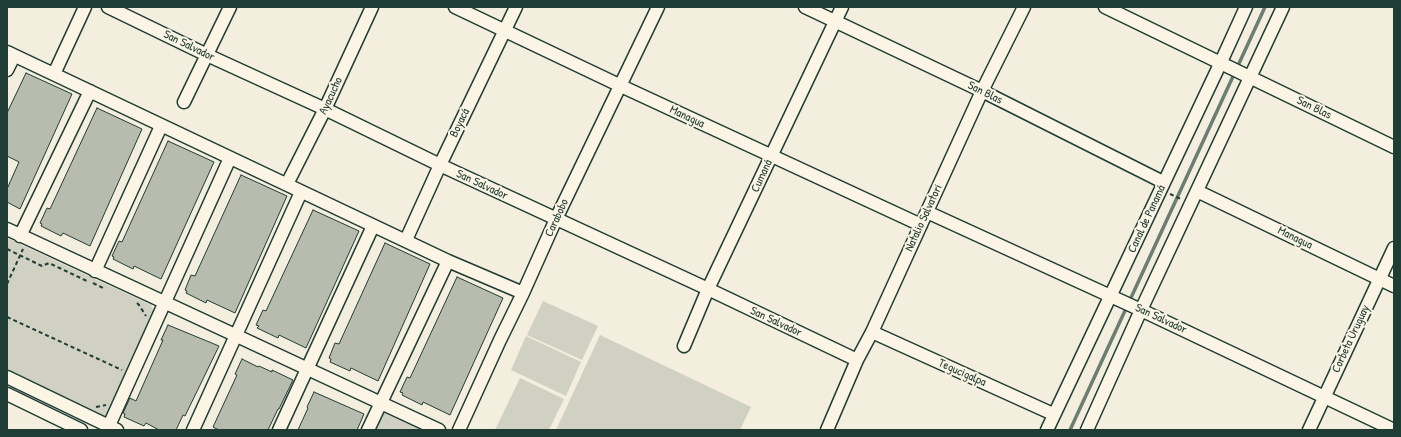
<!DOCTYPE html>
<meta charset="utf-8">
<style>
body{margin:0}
#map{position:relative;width:1401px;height:437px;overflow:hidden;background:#f3eede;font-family:"Patrick Hand",sans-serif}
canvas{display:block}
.frame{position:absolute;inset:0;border:8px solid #1f3d34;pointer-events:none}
</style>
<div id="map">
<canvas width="1401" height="437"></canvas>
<div class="frame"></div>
</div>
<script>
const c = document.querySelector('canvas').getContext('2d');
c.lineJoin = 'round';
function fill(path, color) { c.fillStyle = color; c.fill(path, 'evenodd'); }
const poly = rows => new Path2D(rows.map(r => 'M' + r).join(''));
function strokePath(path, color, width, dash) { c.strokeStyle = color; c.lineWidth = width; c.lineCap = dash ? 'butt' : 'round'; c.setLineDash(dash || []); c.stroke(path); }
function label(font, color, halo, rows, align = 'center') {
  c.font = font + ' "Patrick Hand",sans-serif'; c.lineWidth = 4; c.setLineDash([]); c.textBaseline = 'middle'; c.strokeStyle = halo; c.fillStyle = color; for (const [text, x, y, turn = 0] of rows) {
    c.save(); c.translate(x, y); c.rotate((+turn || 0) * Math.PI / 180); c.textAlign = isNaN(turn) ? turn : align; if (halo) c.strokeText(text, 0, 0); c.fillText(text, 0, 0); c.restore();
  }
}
fill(poly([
 [7,238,151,305,153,309,154,312,107,418,104,419,7,374],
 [543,301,598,326,582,360,527,335],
 [600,335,751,407,740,430,556,430],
 [526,336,581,362,566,396,511,370],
 [520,378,564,399,549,430,495,430],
 [381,403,439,430,368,430]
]), '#d0d1c2');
strokePath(poly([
 [1070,430,1265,7]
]), '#6c7d72', 3.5);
const building = poly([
 [26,73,72,94,20,209,7,202,7,189,19,162,7,156,7,113,26,73],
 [97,108,142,129,90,246,63,233,61,236,41,226,42,224,40,223,47,208,50,209,97,108],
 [168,141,214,162,161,279,134,266,133,269,113,259,114,257,112,256,119,241,122,242,168,141],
 [241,175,287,196,235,313,207,300,206,303,186,293,187,291,185,290,191,275,195,276,241,175],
 [313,210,359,231,306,348,279,335,278,338,257,328,259,326,256,325,263,310,266,311,313,210],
 [385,243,430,264,378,381,351,368,350,371,330,362,331,359,329,358,335,343,339,344,385,243],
 [457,277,503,298,450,415,423,402,422,405,402,395,403,393,400,392,407,377,410,378,457,277],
 [168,325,219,346,185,416,183,415,176,430,159,430,146,423,144,426,124,417,125,414,123,413,130,398,136,401,163,340,161,340,168,325],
 [242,359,258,367,259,366,272,372,272,370,293,380,279,409,278,409,268,430,219,430,213,427,237,375,235,374,242,359],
 [314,392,364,414,357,430,298,430,308,408,307,407,314,392]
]);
fill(building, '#b8bcae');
strokePath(building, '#1f3d34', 1);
const minor = poly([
 [108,7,207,55,325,109,440,165,708,289,857,360],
 [455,7,621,86,921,225],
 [805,7,982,91,1163,182],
 [1105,7,1394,147],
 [7,52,448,261,523,293],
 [7,70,14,56],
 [54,74,85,7],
 [184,102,230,7],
 [287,184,325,109,372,7],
 [1197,191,1394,286],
 [927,212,1141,310,1394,430],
 [7,229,439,430],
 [20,236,90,91],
 [406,240,440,165,516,7],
 [95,271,161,126],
 [872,332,1053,414],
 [684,346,708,289,842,7],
 [7,377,117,430],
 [7,394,81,430],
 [107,430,230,158],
 [193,430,301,192],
 [279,430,373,226],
 [368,430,448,261],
 [459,430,500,340,523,293,556,219,658,7],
 [827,430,857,360,872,332,982,91,1024,7],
 [1047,430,1221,62,1246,7],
 [1087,430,1141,310,1283,7],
 [1309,430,1394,248]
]);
strokePath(minor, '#1f3d34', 15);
strokePath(poly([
 [1170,194,1181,199],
 [7,249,42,266,49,263,87,281],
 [93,283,105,289],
 [7,284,23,249],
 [137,303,139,305,146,316],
 [7,317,122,370],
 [96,407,106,405]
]), '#1f3d34', 2, [4, 3]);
strokePath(minor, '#fcf5e5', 12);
label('12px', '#1f3d34', '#fcf5e5', [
 ["San Salvador",189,46,26],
 ["San Blas",985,93,26],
 ["Ayacucho",331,96,-65],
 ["San Blas",1314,108,26],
 ["Managua",687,117,25],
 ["Boyacá",460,123,-64],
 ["Cumaná",762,176,-65],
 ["San Salvador",482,185,25],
 ["Carabobo",557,218,-65],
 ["Natalio Salvatori",924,218,-65],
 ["Canal de Panamá",1147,219,-65],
 ["Managua",1295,238,26],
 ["San Salvador",1161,319,25],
 ["San Salvador",776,322,25],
 ["Corbeta Uruguay",1351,339,-65],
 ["Tegucigalpa",962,373,24]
]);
</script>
